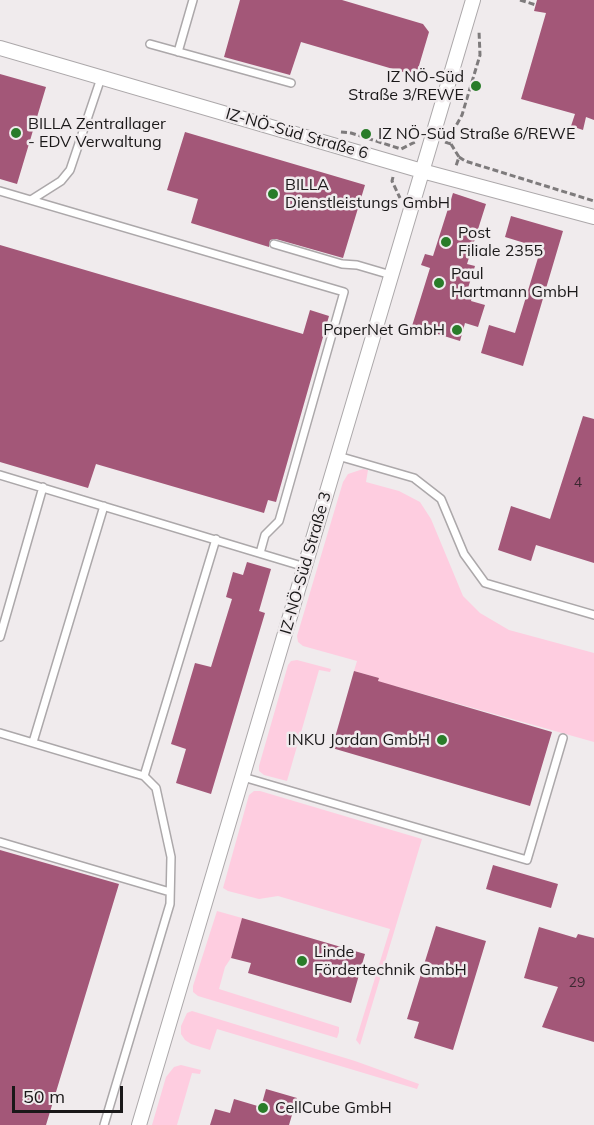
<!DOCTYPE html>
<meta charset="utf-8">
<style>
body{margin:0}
#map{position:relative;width:594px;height:1125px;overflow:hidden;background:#f0ebed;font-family:Mulish,sans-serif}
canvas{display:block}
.scale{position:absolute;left:12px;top:1086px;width:111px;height:27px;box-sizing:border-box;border:3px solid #1a1819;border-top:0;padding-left:8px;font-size:18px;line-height:21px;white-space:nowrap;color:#1a1819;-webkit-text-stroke:4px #f0ebed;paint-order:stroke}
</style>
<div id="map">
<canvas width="594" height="1125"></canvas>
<div class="scale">50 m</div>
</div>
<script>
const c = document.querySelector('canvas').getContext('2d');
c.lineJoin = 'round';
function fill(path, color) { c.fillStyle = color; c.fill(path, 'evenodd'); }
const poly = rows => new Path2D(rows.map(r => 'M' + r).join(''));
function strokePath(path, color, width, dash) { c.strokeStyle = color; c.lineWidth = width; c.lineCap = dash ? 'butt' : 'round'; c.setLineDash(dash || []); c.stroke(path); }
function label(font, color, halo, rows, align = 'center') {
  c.font = font + ' Mulish,sans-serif'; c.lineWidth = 5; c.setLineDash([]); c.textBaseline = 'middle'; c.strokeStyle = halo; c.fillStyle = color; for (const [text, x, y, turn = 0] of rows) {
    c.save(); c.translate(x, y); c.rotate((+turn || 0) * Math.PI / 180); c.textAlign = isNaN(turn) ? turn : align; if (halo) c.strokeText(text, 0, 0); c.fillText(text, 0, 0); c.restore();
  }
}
fill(poly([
 [363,469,368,470,366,482,399,491,420,502,431,519,463,596,480,613,509,630,594,653,594,742,395,686,365,728,379,678,354,671,357,661,303,646,298,642,297,636,343,482,348,474],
 [297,660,331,669,330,672,319,670,287,781,264,775,259,771,259,766,288,665,291,661],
 [254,791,260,791,422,839,360,1045,356,1040,390,929,278,896,259,899,228,891,223,888,249,795],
 [217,911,242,918,231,958,225,967,219,989,339,1027,339,1032,337,1038,198,996,193,992,193,986],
 [192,1011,355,1061,419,1084,417,1089,217,1029,210,1050,191,1044,185,1040,181,1034,181,1026,187,1013],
 [181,1065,201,1070,200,1074,192,1073,177,1125,152,1125,166,1077,174,1067]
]), '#fecde0');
fill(poly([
 [240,0,342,0,423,24,429,32,418,69,410,74,301,42,290,75,224,57],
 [537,0,594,0,594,120,586,117,583,130,571,126,575,114,521,99,546,13,534,11],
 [0,74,46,87,17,184,0,179],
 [185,132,365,185,343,258,276,239,270,240,269,247,191,223,198,199,167,190],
 [453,193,486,204,467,264,475,266,468,288,474,290,471,301,485,305,478,327,465,323,460,341,412,326,430,268,421,265,425,254,433,256],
 [511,216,563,231,523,366,481,353,489,325,515,333,541,248,505,237],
 [0,245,303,334,310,310,329,316,276,502,268,500,264,513,96,464,88,488,0,462],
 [583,416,594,419,594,563,536,545,531,561,498,550,511,506,550,519],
 [247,562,271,569,259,611,265,613,211,794,176,783,186,749,171,744,195,663,211,667,232,599,226,597,233,572,243,575],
 [354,671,379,678,378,681,552,732,530,806,332,748],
 [0,850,119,884,46,1125,0,1125],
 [493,865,558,884,551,908,486,889],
 [242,918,365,954,351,1003,248,973,251,963,231,958],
 [436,926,486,941,453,1050,414,1038,419,1022,407,1019],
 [539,927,576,938,578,934,594,938,594,1042,542,1027,558,987,524,978],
 [266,1089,297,1098,289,1125,210,1125,215,1109,230,1113,234,1099,261,1107]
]), '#a35778');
const lane = poly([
 [150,44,291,83],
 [178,52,193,0],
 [0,191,344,292,279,521,265,535,260,553],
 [31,200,61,181,70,170,101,78],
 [274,244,342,264,357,265,391,275],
 [338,456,414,478,441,499,464,554,485,583,594,615],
 [0,475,305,567],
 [0,637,43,487],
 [0,733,144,776,216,539],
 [33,742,104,506],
 [243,777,527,860,563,738],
 [0,842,170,892],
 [104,1125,170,904,171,857,156,788,144,776]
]);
const street = poly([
 [0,48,422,171,594,217],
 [139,1125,473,0]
]);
strokePath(lane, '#aca8aa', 10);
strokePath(street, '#aca8aa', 16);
strokePath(poly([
 [520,0,536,5],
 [341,132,351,133,401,149,417,141],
 [445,142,451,144,451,135,462,115,480,55,479,31],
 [451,144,459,157,456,166],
 [459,157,465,161,594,201],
 [393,177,392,181,400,198]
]), '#7e7b7c', 3, [6, 3]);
strokePath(lane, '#fff', 7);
strokePath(street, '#fff', 14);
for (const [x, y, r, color] of [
 [476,86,6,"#297c29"],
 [16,133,6,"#297c29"],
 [366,134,6,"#297c29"],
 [273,194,6,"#297c29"],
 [446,242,6,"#297c29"],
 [439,283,6,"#297c29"],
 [457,330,6,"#297c29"],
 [442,740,6,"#297c29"],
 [302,961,6,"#297c29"],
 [263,1108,6,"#297c29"]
]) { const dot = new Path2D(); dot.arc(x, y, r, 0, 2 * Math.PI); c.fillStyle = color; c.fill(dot); strokePath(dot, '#f0ebed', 2); }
label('14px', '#3c2831', null, [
 ["4",578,483],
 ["29",577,983]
]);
label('16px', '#1a1819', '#f0ebed', [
 ["IZ NÖ-Süd",464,77,"right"],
 ["Straße 3/REWE",464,95,"right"],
 ["BILLA Zentrallager",28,124],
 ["- EDV Verwaltung",28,142],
 ["IZ NÖ-Süd Straße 6/REWE",378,134],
 ["BILLA",285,185],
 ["Dienstleistungs GmbH",285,203],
 ["Post",458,233],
 ["Filiale 2355",458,251],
 ["Paul",451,274],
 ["Hartmann GmbH",451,292],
 ["PaperNet GmbH",445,330,"right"],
 ["INKU Jordan GmbH",430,740,"right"],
 ["Linde",314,952],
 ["Fördertechnik GmbH",314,970],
 ["CellCube GmbH",275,1108]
], 'left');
label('16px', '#1a1819', '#f0ebed', [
 ["IZ-NÖ-Süd Straße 6",297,134,16],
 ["IZ-NÖ-Süd Straße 3",306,563,-74]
]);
</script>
